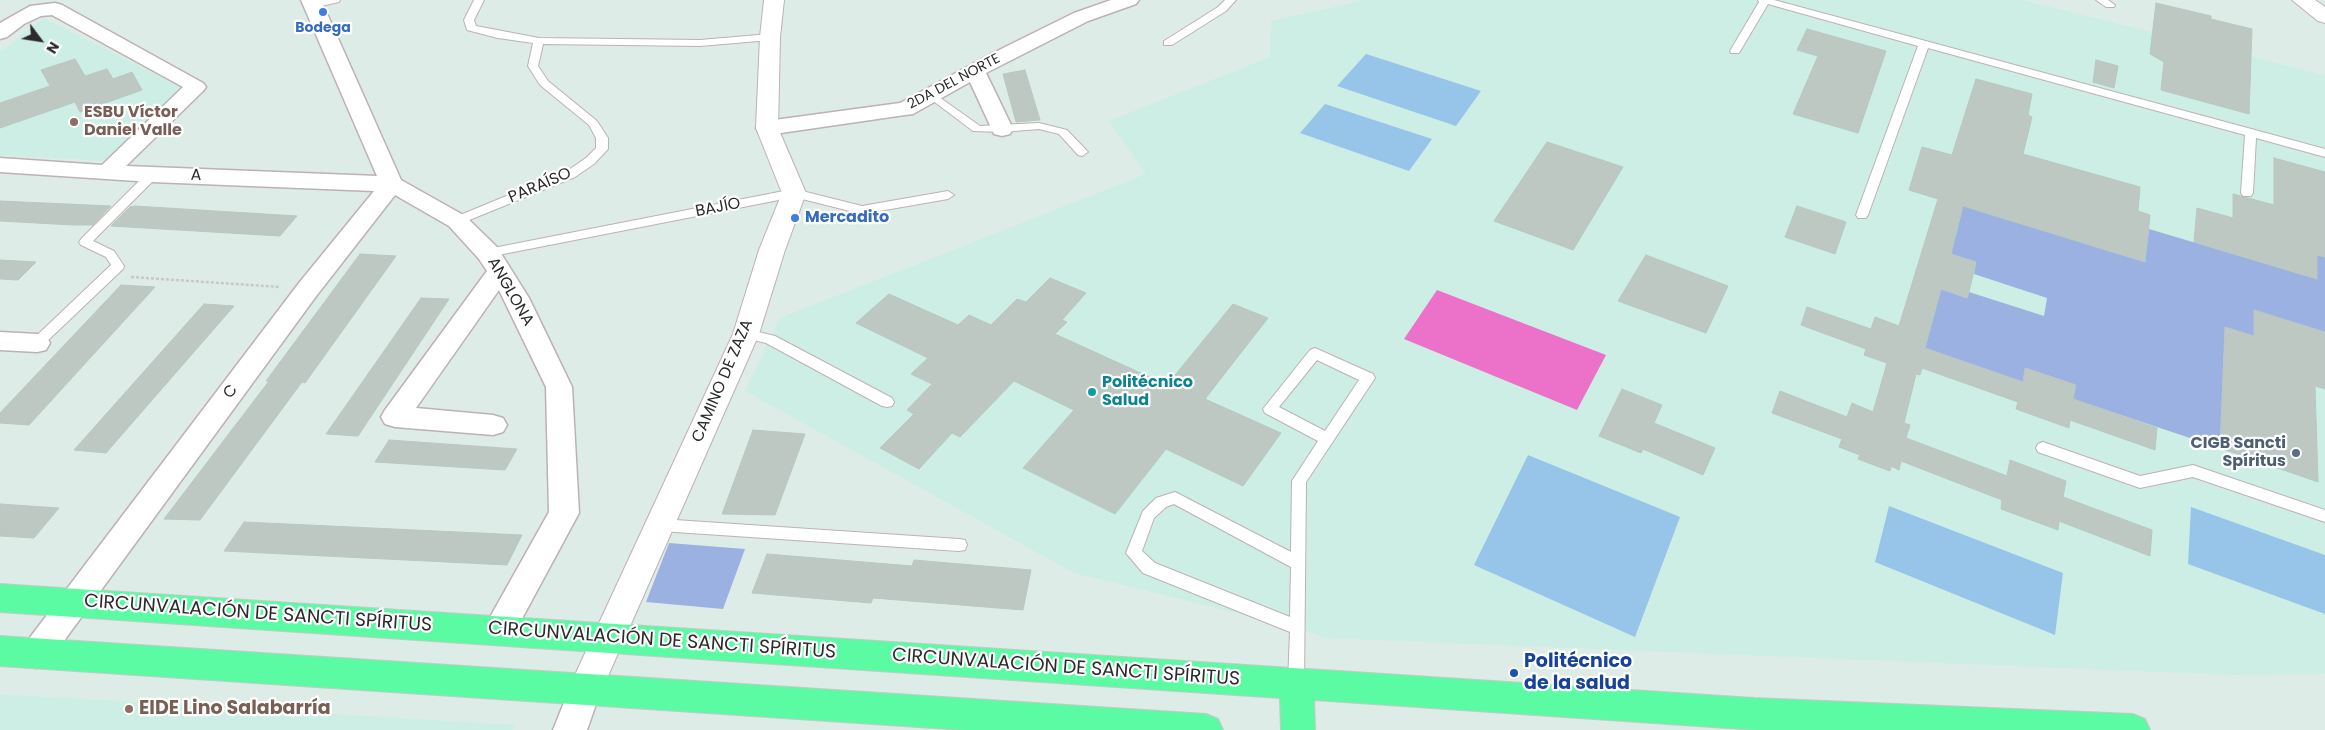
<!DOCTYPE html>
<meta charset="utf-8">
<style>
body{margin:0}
#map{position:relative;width:2325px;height:730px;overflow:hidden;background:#ddece6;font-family:Poppins,sans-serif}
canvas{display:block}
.north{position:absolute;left:15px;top:15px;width:50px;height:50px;-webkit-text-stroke:4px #fff;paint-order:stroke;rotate:121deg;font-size:14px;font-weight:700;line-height:20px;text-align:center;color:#2b2b2b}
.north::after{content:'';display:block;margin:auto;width:18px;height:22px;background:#2b2b2b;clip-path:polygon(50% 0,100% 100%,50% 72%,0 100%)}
</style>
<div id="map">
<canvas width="2325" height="730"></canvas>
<div class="north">N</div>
</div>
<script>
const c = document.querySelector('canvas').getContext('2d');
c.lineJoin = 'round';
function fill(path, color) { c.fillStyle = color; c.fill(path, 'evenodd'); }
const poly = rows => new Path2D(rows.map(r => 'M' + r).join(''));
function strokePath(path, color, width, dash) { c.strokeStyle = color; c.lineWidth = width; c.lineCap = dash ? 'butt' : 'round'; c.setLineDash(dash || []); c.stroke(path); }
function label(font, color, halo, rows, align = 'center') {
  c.font = font + ' Poppins,sans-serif'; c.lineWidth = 4.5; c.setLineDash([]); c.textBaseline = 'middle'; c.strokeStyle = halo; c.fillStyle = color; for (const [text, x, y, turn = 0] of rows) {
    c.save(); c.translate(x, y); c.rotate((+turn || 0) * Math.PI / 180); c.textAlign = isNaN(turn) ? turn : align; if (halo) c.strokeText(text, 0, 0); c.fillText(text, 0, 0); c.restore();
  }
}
fill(poly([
 [1366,0,2022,0,2325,75,2325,674,2231,675,1325,638,1298,628,1074,573,745,391,780,318,1146,174,1109,121,1270,57,1271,21],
 [44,18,184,89,106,161,0,155,0,52],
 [0,694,515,725,513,730,0,730]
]), '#cdeee4');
fill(poly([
 [1963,206,2145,262,2149,229,2317,279,2317,255,2325,257,2325,332,2254,311,2254,336,2225,327,2220,448,2073,399,2075,385,2026,368,2023,382,1925,348,1941,289,1967,298,1969,292,2044,316,2047,298,1974,274,1976,262,1951,254],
 [669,543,745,549,723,609,646,602]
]), '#9bb1e2');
fill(poly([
 [1366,54,1481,91,1456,126,1337,86],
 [1325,104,1432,139,1409,171,1300,133],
 [1528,455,1680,517,1635,637,1474,565],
 [1889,506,2063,573,2055,635,1875,562],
 [2191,507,2325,555,2325,614,2188,564]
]), '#97c4e9');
fill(poly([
 [1437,290,1606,355,1577,410,1404,339]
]), '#ec72c9');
const building = poly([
 [2156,3,2211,16,2211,19,2252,29,2249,114,2161,90,2164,62,2150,54,2156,3],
 [1807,29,1886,51,1858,133,1793,114,1818,56,1797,50,1807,29],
 [75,59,85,76,107,69,113,79,132,72,142,90,80,112,75,102,0,128,0,103,50,86,41,70,75,59],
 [2096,60,2118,66,2114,88,2093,82,2096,60],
 [1025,70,1040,120,1016,122,1003,74,1025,70],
 [1976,79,2032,94,2028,115,2032,117,2023,154,2140,187,2138,211,2150,215,2145,262,1963,206,1951,254,1976,262,1969,292,1967,298,1941,289,1925,348,2023,382,2025,368,2076,385,2073,399,2157,428,2155,450,2070,420,2069,428,2016,409,2018,402,1922,368,1920,375,1916,374,1904,423,1910,425,1906,438,2007,476,2010,460,2066,481,2063,497,2152,530,2150,556,2059,521,2058,530,2001,509,2002,500,1901,461,1899,470,1891,466,1890,471,1858,459,1860,455,1839,447,1842,439,1772,413,1780,391,1847,417,1852,403,1873,412,1887,363,1864,355,1866,349,1801,325,1807,307,1871,329,1875,317,1899,326,1938,199,1909,190,1922,147,1952,155,1976,79],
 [1547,142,1623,167,1573,250,1494,221,1547,142],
 [2274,158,2325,172,2325,257,2317,255,2317,279,2194,242,2197,208,2233,218,2233,194,2274,205,2274,158],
 [0,201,111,206,93,225,73,225,0,221,0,201],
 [1797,206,1846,222,1835,254,1785,237,1797,206],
 [130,207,135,206,297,216,280,236,111,226,130,207],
 [360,254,396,256,305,383,302,382,200,520,164,519,269,381,266,381,360,254],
 [1646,255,1728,286,1706,333,1618,301,1646,255],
 [0,260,36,262,18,280,0,279,0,260],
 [1050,278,1086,293,1062,320,1067,322,1055,334,1167,385,1233,304,1268,318,1205,399,1281,433,1243,486,1166,449,1115,514,1023,468,1074,410,1014,381,960,437,952,433,919,469,880,448,914,414,907,410,932,384,911,374,928,358,856,323,889,294,958,325,969,315,991,325,1017,299,1026,302,1050,278],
 [121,285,155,287,29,425,0,423,0,413,121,285],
 [421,298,449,299,358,436,326,434,421,298],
 [204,304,234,306,106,453,74,450,204,304],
 [2254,310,2325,332,2325,389,2315,386,2318,482,2220,448,2225,327,2254,336,2254,310],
 [1622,389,1662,405,1654,423,1715,448,1703,475,1643,449,1641,453,1599,436,1622,389],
 [753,430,805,434,775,515,722,514,753,430],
 [389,440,517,449,505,470,375,462,389,440],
 [0,504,59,508,34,538,0,536,0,504],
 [244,522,522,535,507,565,224,551,244,522],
 [767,554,912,566,914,560,1031,570,1023,610,873,598,871,603,752,593,767,554]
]);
fill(building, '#bdc8c3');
strokePath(building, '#b7c8c2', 1);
const lane = poly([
 [321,0,340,0,339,2,312,8,307,5,321,0],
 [474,0,484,0,474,20,476,26,539,38,700,40,770,34,775,37,770,40,700,46,543,44,538,66,548,81,597,121,608,138,608,149,594,164,575,177,457,225,453,224,451,221,453,218,567,171,586,158,596,148,596,138,589,125,540,85,528,66,533,43,498,38,467,30,464,20,474,0],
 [1225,0,1236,0,1226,11,1172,45,1164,45,1164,41,1218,7,1225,0],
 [1758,0,1774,0,2255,130,2325,149,2325,157,2256,138,2253,193,2251,196,2243,196,2241,193,2245,135,1928,48,1868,215,1866,218,1858,218,1856,215,1918,46,1768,4,1739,53,1731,53,1730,51,1759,2,1758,0],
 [2096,0,2108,0,2115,5,2114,7,2106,7,2096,0],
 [932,92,980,126,1039,123,1067,130,1088,152,1082,156,1078,155,1059,134,1039,129,1002,132,973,131,928,97,928,93,932,92],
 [152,171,156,172,158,175,156,178,93,241,114,251,124,266,123,269,42,346,32,346,30,343,32,340,111,265,106,257,81,245,79,242,81,239,148,172,152,171],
 [794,189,862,206,948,191,954,195,948,199,862,214,794,197,488,257,482,253,488,249,794,189],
 [746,329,775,336,892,398,894,402,892,406,887,407,882,406,766,343,741,337,739,334,741,331,746,329],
 [1315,348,1373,374,1375,378,1306,482,1304,683,1302,688,1296,691,1290,688,1288,683,1290,632,1143,573,1126,553,1143,511,1156,498,1175,492,1291,552,1292,481,1318,441,1265,413,1263,409,1310,350,1315,348],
 [1317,360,1359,380,1325,431,1279,407,1317,360],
 [1174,504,1291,567,1290,617,1155,563,1142,551,1154,518,1166,507,1174,504],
 [2043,442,2140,476,2193,465,2325,510,2325,522,2193,477,2140,488,2038,452,2036,448,2038,444,2043,442],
 [660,519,959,539,965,540,967,545,965,550,959,551,660,531,655,529,652,525,655,521,660,519]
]);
const street = poly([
 [301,0,321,0,401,180,465,216,497,247,529,298,572,387,579,513,511,639,500,643,489,639,484,629,489,619,549,512,546,387,499,290,416,408,493,415,503,418,507,425,503,432,493,435,395,427,385,424,381,417,385,410,487,271,479,259,449,226,395,195,317,295,47,664,36,668,25,664,20,654,25,644,299,283,374,191,152,182,0,172,0,158,102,165,183,87,52,15,41,16,24,24,7,37,0,39,0,23,30,6,55,3,62,5,203,83,206,87,203,91,126,166,377,176,301,0],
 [1111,0,1139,0,1136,4,1088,21,986,73,1013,129,1010,134,1002,136,994,134,970,82,913,114,905,115,767,135,759,133,756,128,759,123,767,121,900,103,993,53,1074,13,1111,0],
 [0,332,37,334,46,336,50,343,46,350,37,352,0,350,0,332],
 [585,675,597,680,601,690,587,730,553,730,573,680,585,675]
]);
const secondary = poly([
 [764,0,784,0,780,37,778,128,806,193,785,250,759,334,597,701,585,705,573,701,568,690,733,334,759,250,782,193,756,128,760,37,764,0],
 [2292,0,2315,0,2325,7,2325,23,2318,21,2292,0]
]);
const highway = poly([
 [0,584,1754,698,2133,714,2145,719,2150,730,1756,730,1314,700,1315,730,1281,730,1280,698,0,612,0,584],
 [0,636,1206,714,1218,719,1223,730,963,730,0,666,0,636]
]);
strokePath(lane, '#beb1b3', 2);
strokePath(street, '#beb1b3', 3);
strokePath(secondary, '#beb1b3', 2);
strokePath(highway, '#c8c8c8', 2);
strokePath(poly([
 [131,277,280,287]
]), '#c8c8c8', 2.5, [3, 2]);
fill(lane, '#fff');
fill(street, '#fff');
fill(secondary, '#fff');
fill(highway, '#5afba3');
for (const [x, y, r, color] of [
 [323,12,5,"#3f7fe0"],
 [74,122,5,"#8d6e63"],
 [795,218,5,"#3f7fe0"],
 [1092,392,5,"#0f9aa8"],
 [2296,453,5,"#5c6f8a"],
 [1514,673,5,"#1a4fb4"],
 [129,709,5,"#8d6e63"]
]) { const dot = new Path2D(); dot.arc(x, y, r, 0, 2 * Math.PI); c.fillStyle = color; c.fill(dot); strokePath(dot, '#fff', 2); }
label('bold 14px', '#366cbe', '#fff', [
 ["Bodega",323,28]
]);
label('14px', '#2b2b2b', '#fff', [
 ["2DA DEL NORTE",954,82,-28]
]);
label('bold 16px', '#785e54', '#fff', [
 ["ESBU Víctor",84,113],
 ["Daniel Valle",84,131]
], 'left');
label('16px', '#2b2b2b', '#fff', [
 ["A",196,176,2],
 ["PARAÍSO",540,186,-23],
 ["BAJÍO",718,208,-11],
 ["ANGLONA",510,292,60],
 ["CAMINO DE ZAZA",723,381,-67],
 ["C",231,392,-53]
]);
label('bold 16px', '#366cbe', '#fff', [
 ["Mercadito",805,218]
], 'left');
label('bold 16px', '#0d838f', '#fff', [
 ["Politécnico",1102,383],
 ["Salud",1102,401]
], 'left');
label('bold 16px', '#4e5e75', '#fff', [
 ["CIGB Sancti",2286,444],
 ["Spíritus",2286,462]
], 'right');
label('19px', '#2b2b2b', '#fff', [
 ["CIRCUNVALACIÓN DE SANCTI SPÍRITUS",258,614,4],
 ["CIRCUNVALACIÓN DE SANCTI SPÍRITUS",662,641,4],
 ["CIRCUNVALACIÓN DE SANCTI SPÍRITUS",1066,668,4]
]);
label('bold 19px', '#164399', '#fff', [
 ["Politécnico",1524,662],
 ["de la salud",1524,684]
], 'left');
label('bold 19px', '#785e54', '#fff', [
 ["EIDE Lino Salabarría",139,709]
], 'left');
</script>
